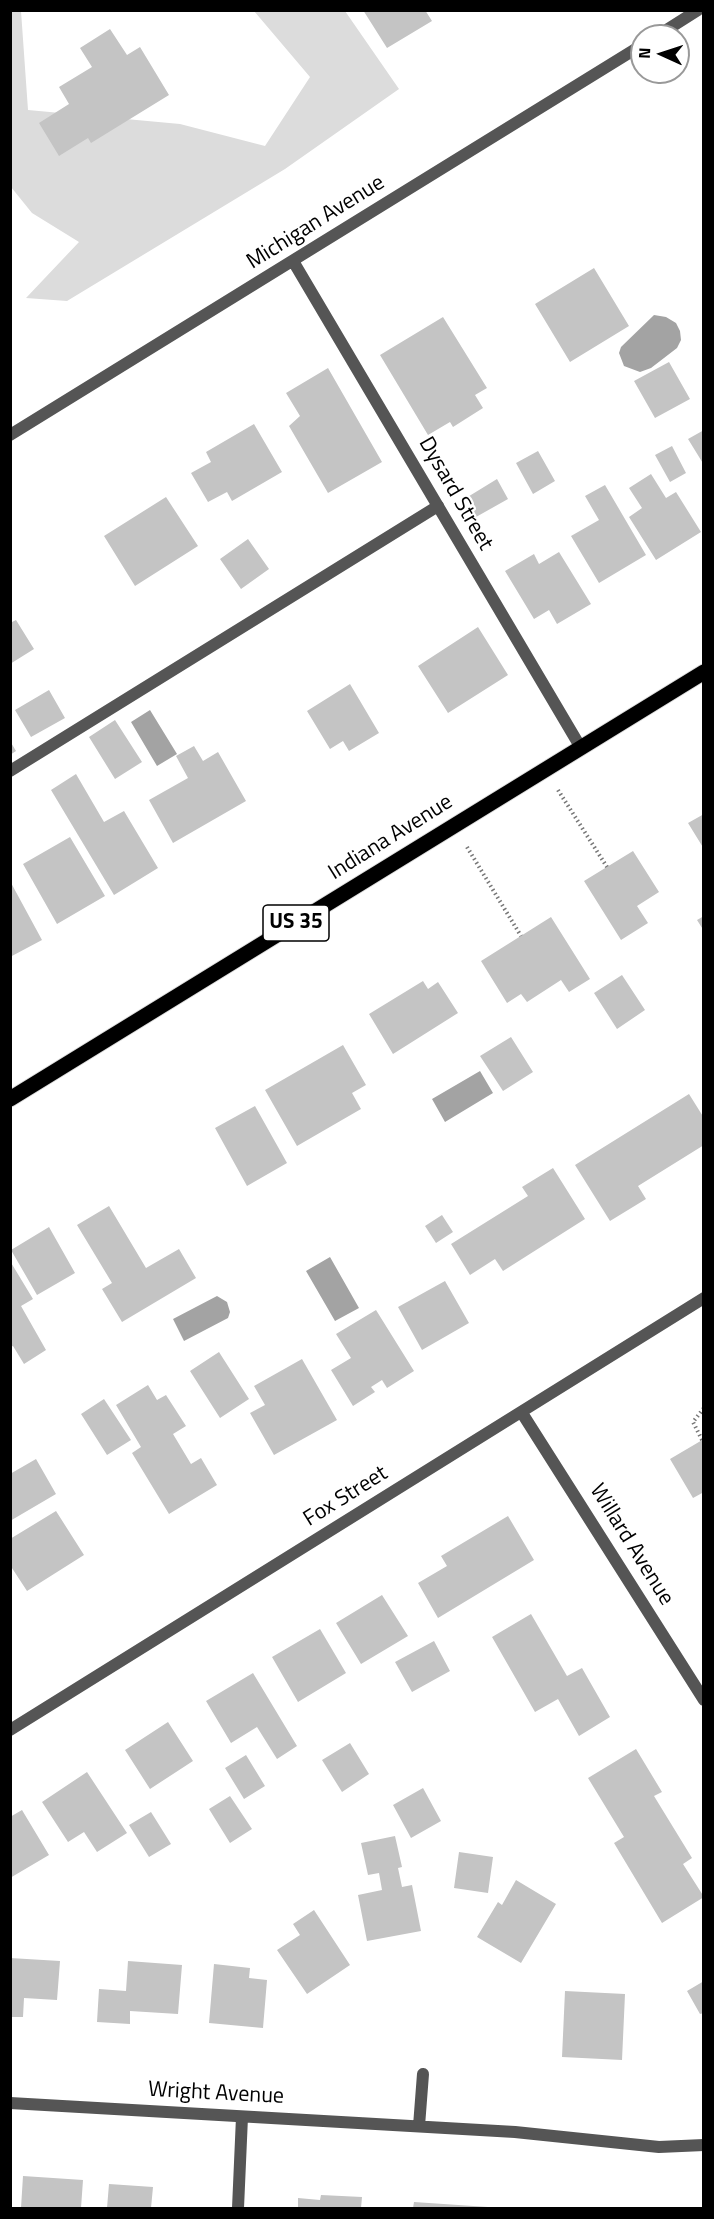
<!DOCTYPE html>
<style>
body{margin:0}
#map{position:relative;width:714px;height:2219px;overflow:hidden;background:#fff;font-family:"Titillium Web",sans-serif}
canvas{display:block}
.frame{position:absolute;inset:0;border:12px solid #000;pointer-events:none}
.north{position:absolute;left:630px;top:24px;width:60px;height:60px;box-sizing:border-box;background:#fff;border:2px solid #999;border-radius:50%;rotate:273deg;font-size:16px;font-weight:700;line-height:24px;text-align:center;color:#000}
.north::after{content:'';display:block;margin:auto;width:21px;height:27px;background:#000;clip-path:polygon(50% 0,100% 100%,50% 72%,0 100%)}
</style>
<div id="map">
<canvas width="714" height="2219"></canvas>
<div class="frame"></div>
<div class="north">N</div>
</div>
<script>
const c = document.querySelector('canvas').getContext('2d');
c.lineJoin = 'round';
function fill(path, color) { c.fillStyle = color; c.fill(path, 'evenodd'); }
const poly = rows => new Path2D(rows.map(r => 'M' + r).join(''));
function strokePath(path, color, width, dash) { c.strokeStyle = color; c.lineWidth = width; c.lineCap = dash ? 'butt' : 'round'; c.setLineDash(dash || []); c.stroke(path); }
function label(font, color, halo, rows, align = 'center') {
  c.font = font + ' "Titillium Web",sans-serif'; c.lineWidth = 4.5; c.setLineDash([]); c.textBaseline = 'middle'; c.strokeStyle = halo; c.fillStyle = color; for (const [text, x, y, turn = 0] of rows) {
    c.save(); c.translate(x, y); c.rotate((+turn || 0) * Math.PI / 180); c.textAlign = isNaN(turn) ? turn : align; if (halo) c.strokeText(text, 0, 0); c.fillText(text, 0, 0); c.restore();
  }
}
fill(poly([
 [10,11,21,11,28,110,180,124,265,146,310,77,254,11,345,11,399,89,285,169,67,301,26,298,79,242,32,213,11,187]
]), '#dcdcdc');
fill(poly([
 [654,315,666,317,676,323,680,331,681,340,677,348,651,368,640,372,624,366,619,353,621,347],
 [150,710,177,754,157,766,131,722],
 [480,1071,493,1093,445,1122,432,1099],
 [330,1257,359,1308,335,1321,306,1271],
 [217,1296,227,1302,230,1312,228,1318,184,1341,173,1319]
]), '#a3a3a3');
fill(poly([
 [363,10,425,10,432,21,387,48],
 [110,29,127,55,140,47,169,95,91,143,88,138,59,156,39,123,69,104,59,87,92,67,80,48],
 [594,268,629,326,570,362,535,304],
 [443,317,487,388,475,395,483,408,453,427,450,422,428,435,380,355],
 [669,362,690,399,655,418,634,381],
 [328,368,382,462,328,493,289,426,300,416,286,393],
 [254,424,282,472,232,501,227,492,208,502,191,473,211,462,206,452],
 [704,430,704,465,688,439],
 [672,446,686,473,670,482,655,455],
 [538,451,555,481,533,494,516,463],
 [651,474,666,498,676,492,701,532,656,560,629,517,642,508,629,488],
 [497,479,508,499,476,517,466,498],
 [605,485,646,555,599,583,571,536,599,520,585,496],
 [166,497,198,546,135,586,104,536],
 [248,539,269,569,241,589,220,559],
 [559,552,591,604,557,624,549,610,534,619,505,571,534,554,539,564],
 [16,620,34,649,10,664,10,623],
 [478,627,508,675,448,713,418,666],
 [350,684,379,733,349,751,343,741,330,749,307,711],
 [49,690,65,718,31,737,15,710],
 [115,720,142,762,115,779,89,737],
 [10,741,16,751,10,755],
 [194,746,203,761,218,752,246,801,173,843,149,800,188,778,176,756],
 [76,774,104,822,124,811,158,868,114,895,51,790],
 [704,814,704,849,688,823],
 [70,837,105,896,57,924,23,864],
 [633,851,659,892,637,906,648,923,621,940,584,881],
 [10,881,42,940,10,957],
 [704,916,704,931,697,920],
 [551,917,590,979,569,992,561,980,527,1002,521,994,507,1003,481,961],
 [622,975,645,1010,617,1029,594,993],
 [423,981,428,989,438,982,458,1013,393,1054,369,1014],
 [511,1037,533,1072,503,1091,480,1056],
 [343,1045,366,1085,352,1093,361,1109,297,1146,265,1090],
 [689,1094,704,1118,704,1145,638,1186,646,1199,610,1221,575,1165],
 [255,1106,287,1163,247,1186,215,1128],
 [553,1168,585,1219,503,1271,495,1259,470,1275,451,1244,528,1196,522,1187],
 [109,1206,146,1268,179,1249,196,1278,122,1322,102,1289,112,1283,77,1225],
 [442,1215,453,1232,436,1243,425,1226],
 [49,1227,75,1273,37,1295,11,1250],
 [10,1261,33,1299,21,1306,46,1350,24,1364,13,1346,10,1347],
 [445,1281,469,1323,422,1350,398,1307],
 [376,1310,414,1371,387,1388,382,1380,371,1387,375,1392,353,1406,331,1370,351,1358,336,1334],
 [219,1352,249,1399,220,1418,190,1371],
 [302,1359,337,1420,274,1455,250,1413,265,1405,254,1386],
 [148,1385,157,1400,166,1395,186,1426,173,1434,191,1464,201,1458,217,1485,169,1514,132,1453,141,1447,116,1405],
 [104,1399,131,1440,107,1455,81,1414],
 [704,1439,704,1492,693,1498,670,1459],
 [36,1459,56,1494,10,1521,10,1474],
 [56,1511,84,1555,27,1591,10,1565,10,1539],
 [508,1516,534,1560,438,1618,418,1583,447,1566,441,1556],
 [382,1595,408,1636,361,1664,336,1623],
 [531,1614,567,1676,582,1668,610,1717,579,1736,558,1699,535,1712,492,1637],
 [320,1629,346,1673,298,1702,272,1657],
 [434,1641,450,1671,412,1692,395,1662],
 [253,1673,297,1746,277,1759,257,1727,231,1743,206,1701],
 [168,1722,193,1761,150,1789,125,1750],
 [350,1743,369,1774,342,1792,322,1760],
 [636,1749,662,1792,654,1796,692,1858,683,1864,704,1897,662,1923,614,1843,624,1837,588,1778],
 [246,1755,265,1786,244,1799,225,1768],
 [87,1772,127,1833,97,1852,84,1832,68,1842,42,1802],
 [423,1788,441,1821,411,1838,393,1805],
 [230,1796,252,1829,230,1843,209,1809],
 [22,1810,49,1855,10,1878,10,1817],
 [151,1812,171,1844,149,1857,129,1825],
 [395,1836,402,1867,398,1868,402,1887,412,1885,421,1931,367,1941,358,1895,382,1890,379,1873,368,1875,361,1843],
 [459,1852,493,1857,488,1893,454,1888],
 [516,1880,556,1904,521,1963,477,1937,498,1902,502,1905],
 [314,1910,350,1965,307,1994,277,1950,300,1935,293,1924],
 [10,1958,60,1961,57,2000,24,1998,23,2017,10,2017],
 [128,1961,182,1965,178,2014,130,2011,130,2024,97,2022,99,1989,126,1991],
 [214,1964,250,1968,249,1978,267,1980,263,2028,209,2023],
 [704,1981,704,2013,700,2014,687,1991],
 [565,1991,625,1994,622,2060,562,2057],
 [23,2176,83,2180,81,2208,21,2208],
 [109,2184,153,2187,151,2208,107,2208],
 [321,2195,362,2197,361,2208,298,2208,298,2198,320,2200],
 [414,2202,488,2207,488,2208,413,2208]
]), '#c4c4c4');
const primary = poly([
 [10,1099,704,672]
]);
strokePath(primary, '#dbdbdb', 17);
strokePath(poly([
 [558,790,607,867],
 [467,847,521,936],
 [702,1440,693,1422,704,1408]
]), '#777', 4, [1.5, 3]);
strokePath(poly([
 [10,771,438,506]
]), '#555', 12);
strokePath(poly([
 [657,36,698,10],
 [293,261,581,748],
 [10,435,642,45],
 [522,1413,704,1700],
 [10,1730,704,1298],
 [10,2103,515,2132,659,2147,704,2145],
 [419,2126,423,2074],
 [238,2208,242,2117]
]), '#555', 12);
strokePath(primary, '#000', 15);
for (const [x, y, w] of [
 [296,923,66]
]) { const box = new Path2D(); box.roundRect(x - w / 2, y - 18, w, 36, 4.5); c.fillStyle = '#fff'; c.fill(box); strokePath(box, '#000', 1.5); }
label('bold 21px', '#000', null, [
 ["US 35",296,923]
]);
label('22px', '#000', '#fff', [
 ["Michigan Avenue",316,223,-32],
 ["Dysard Street",455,494,60],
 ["Indiana Avenue",391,838,-32],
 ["Fox Street",346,1497,-32],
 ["Willard Avenue",631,1545,58],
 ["Wright Avenue",216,2094,3]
]);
</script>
